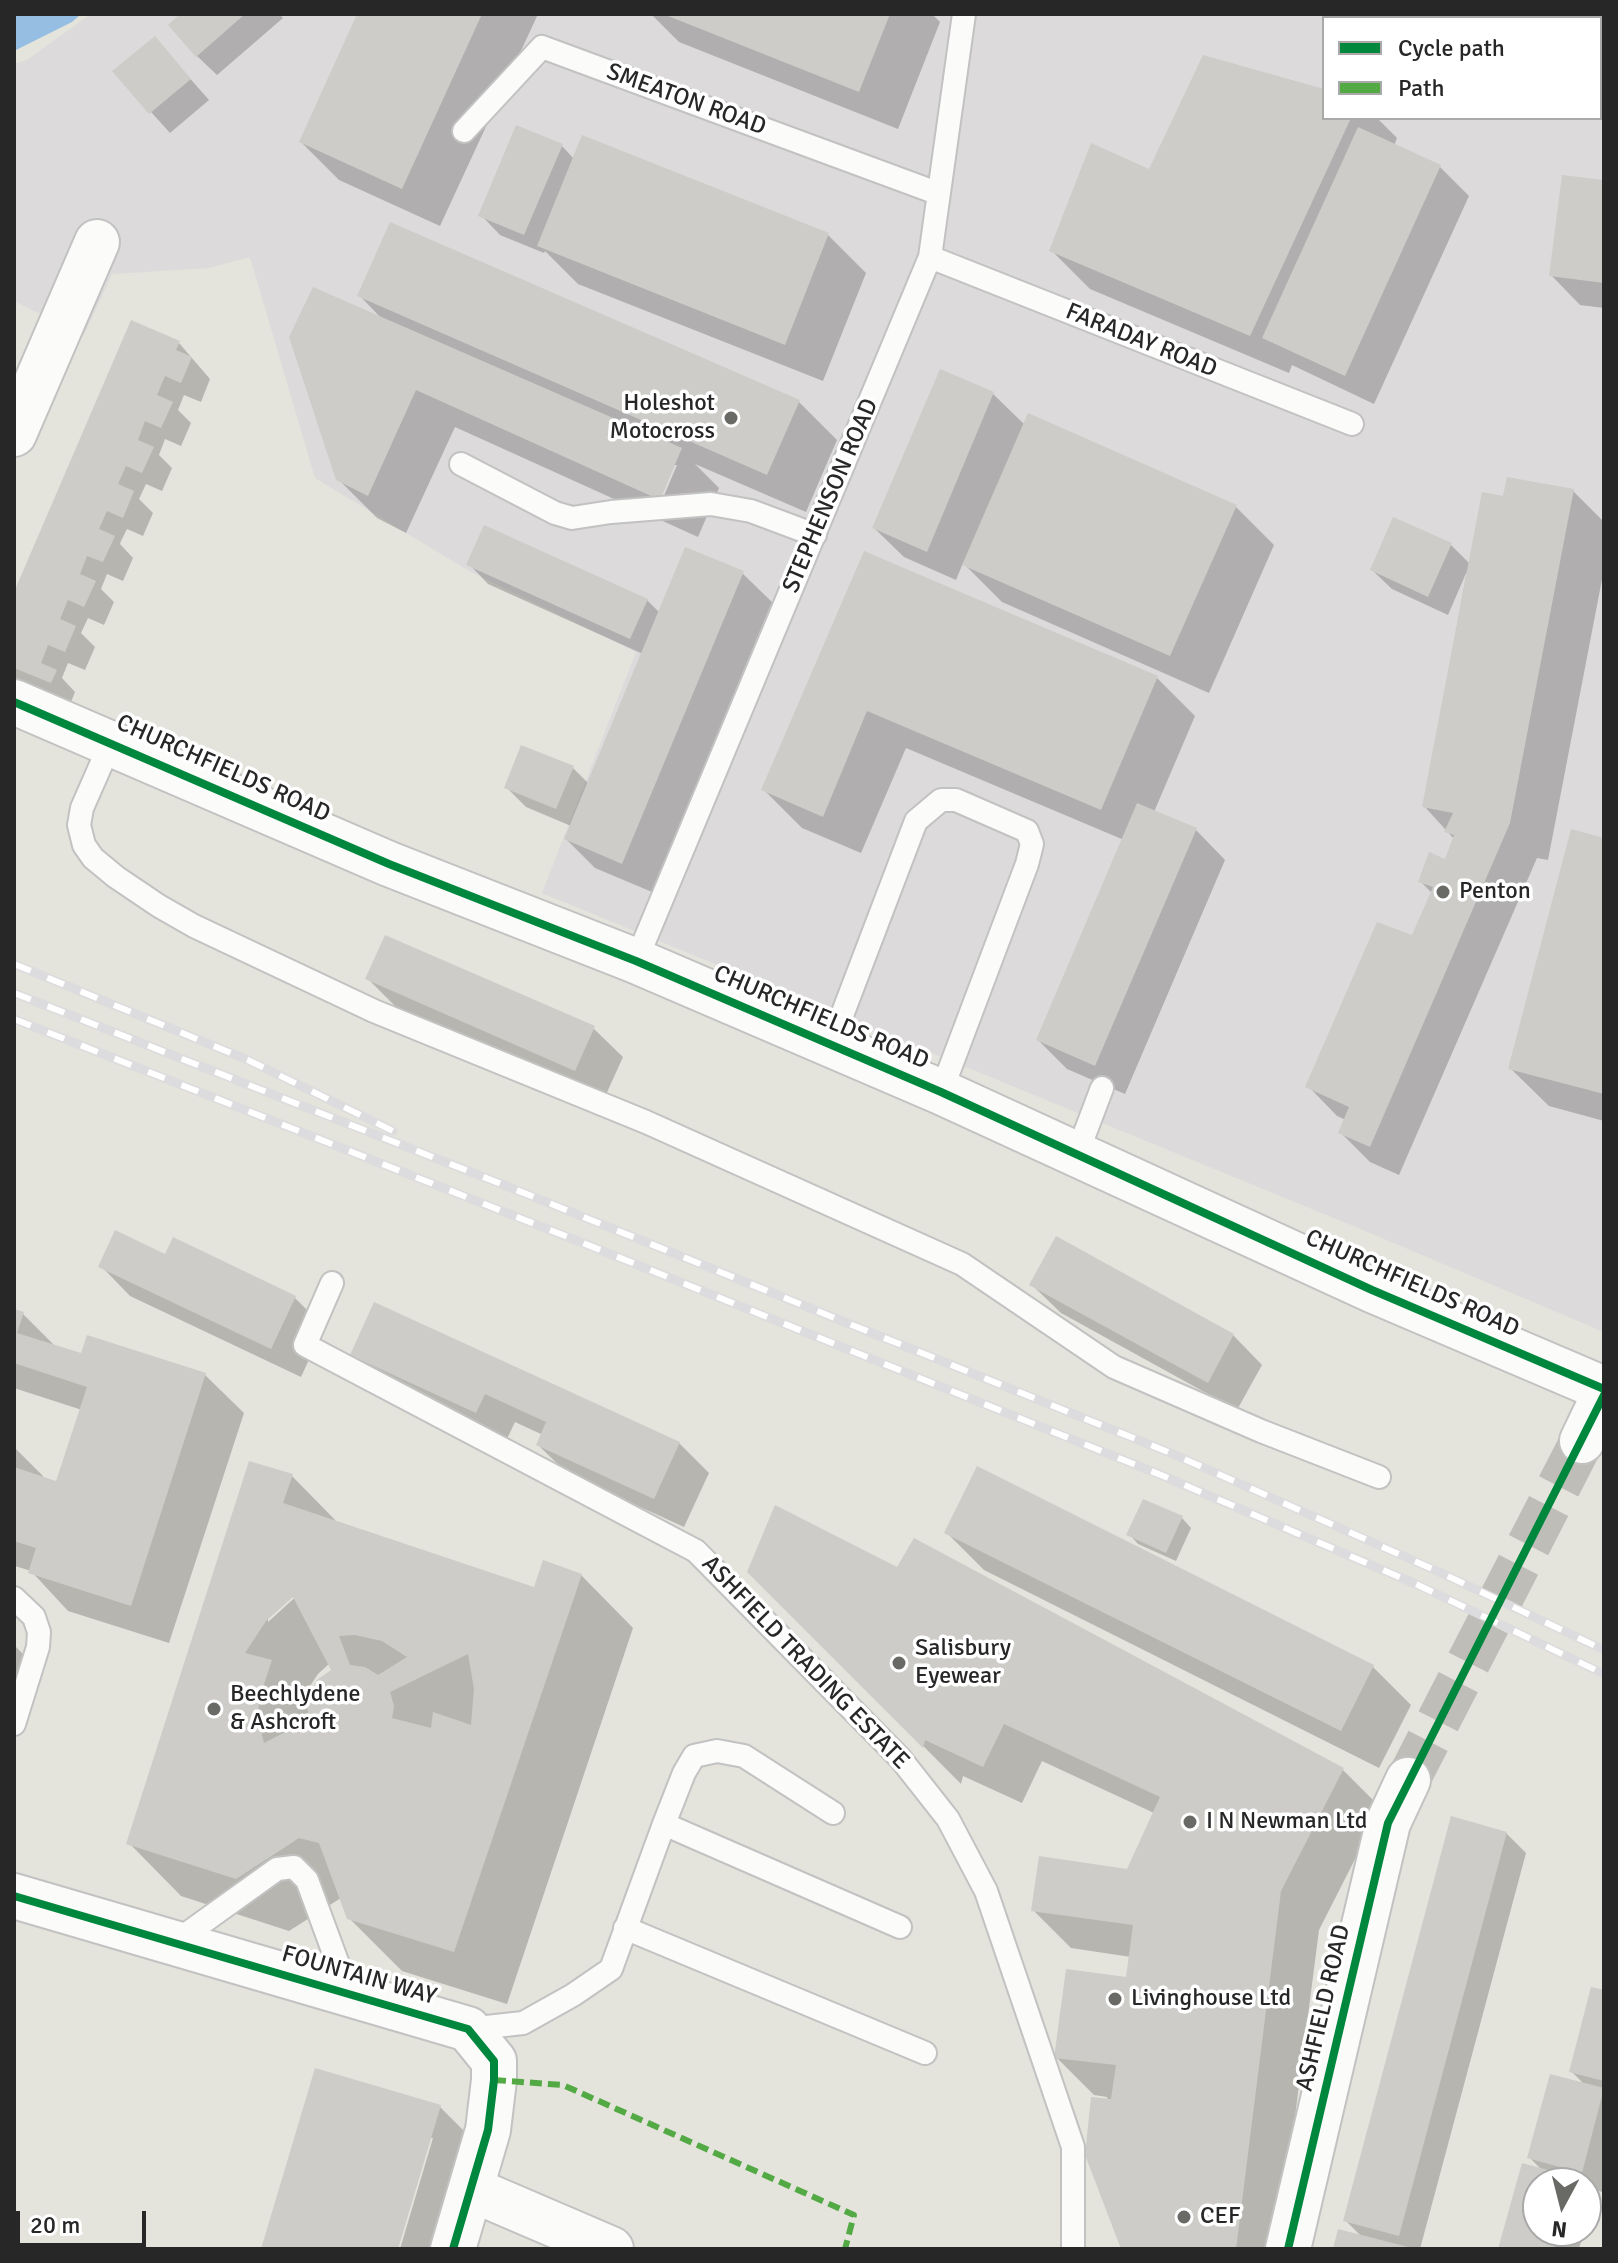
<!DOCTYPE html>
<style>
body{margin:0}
#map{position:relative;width:1618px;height:2263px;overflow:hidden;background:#e4e3dc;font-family:Signika,sans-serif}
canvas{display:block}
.frame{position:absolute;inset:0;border:16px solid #272727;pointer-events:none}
.legend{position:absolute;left:1322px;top:16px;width:280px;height:104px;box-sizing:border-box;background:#fff;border:2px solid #a9a9a9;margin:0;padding:10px 14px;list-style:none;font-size:24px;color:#272727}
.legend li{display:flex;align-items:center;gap:16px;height:40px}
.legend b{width:40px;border:2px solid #a9a9a9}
.north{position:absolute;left:1522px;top:2167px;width:80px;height:80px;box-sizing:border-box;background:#fff;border:2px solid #a9a9a9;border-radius:50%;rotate:187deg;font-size:22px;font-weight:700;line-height:32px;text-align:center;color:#272727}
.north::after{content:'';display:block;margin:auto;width:28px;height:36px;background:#696966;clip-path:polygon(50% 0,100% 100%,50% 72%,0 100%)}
.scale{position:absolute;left:16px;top:2211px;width:130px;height:36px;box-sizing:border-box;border:4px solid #272727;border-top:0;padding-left:10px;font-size:24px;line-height:28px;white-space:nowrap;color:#272727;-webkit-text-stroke:6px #fff;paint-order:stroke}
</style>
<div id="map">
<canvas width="1618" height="2263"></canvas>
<div class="frame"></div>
<ul class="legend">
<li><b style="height:10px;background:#00873e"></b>Cycle path</li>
<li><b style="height:10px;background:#53aa44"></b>Path</li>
</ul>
<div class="north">N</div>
<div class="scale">20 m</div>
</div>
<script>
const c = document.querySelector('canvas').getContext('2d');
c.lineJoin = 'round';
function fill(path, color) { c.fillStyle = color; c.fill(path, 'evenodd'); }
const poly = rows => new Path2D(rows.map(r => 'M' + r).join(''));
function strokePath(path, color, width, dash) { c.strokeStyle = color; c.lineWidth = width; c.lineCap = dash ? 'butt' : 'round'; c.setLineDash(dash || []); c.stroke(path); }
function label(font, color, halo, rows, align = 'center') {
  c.font = font + ' Signika,sans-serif'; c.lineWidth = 7; c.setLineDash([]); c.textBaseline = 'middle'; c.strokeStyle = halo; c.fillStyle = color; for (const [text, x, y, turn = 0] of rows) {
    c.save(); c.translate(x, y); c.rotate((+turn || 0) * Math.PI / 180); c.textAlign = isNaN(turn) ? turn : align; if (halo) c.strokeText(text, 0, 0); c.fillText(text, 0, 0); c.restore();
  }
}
fill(poly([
 [91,14,1604,14,1604,1332,1363,1230,542,893,636,652,471,572,315,478,250,257,209,268,112,274,84,335,14,301,14,64,27,60],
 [1324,18,1600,18,1600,118,1324,118]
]), '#dcdadb');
fill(poly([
 [14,14,81,14,72,22,14,51]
]), '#95bee2');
fill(poly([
 [183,14,279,14,283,18,217,75,197,56],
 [360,14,538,14,440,226,339,180,301,142],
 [651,14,932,14,940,22,898,129,679,42],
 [155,39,209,100,170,133,115,72],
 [1324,91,1324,118,1377,118,1397,138,1394,146,1440,167,1469,196,1374,404,1292,365,1289,373,1090,289,1051,250,1149,172],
 [583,137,828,235,866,273,823,381,578,284,545,251,544,253,500,235,481,215,562,146,574,159],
 [1604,182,1604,308,1580,305,1551,275],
 [360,296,799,402,837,440,806,512,695,464,719,488,698,537,455,427,406,533,377,518,338,479,382,319],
 [673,465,677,465,658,510,654,509],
 [179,343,210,379,201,402,184,395,178,410,191,423,181,446,165,439,159,455,172,468,162,491,146,484,139,499,153,513,143,536,127,529,121,541,120,544,133,558,123,581,107,574,101,589,114,602,104,625,88,618,81,633,95,647,85,670,68,663,62,678,75,692,71,702,14,677,14,597],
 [993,394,1025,425,1236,507,1274,545,1209,693,1002,602,963,563,956,580,904,557,874,528],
 [1573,491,1604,522,1604,569,1548,860,1537,858,1399,1175,1370,1162,1340,1132,1346,1120,1337,1116,1308,1086,1413,938,1432,893,1420,881,1446,862,1455,840,1424,806,1467,571,1448,615,1392,589,1372,570,1451,545,1470,564,1505,498],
 [865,553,1157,678,1195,716,1154,812,1196,830,1225,860,1125,1094,1067,1069,1038,1040,1124,840,906,748,861,853,802,828,764,790],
 [469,564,647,600,660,613,742,573,772,602,652,892,595,868,566,839,571,826,526,807,506,787,572,767,589,784,643,654,488,584],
 [1604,840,1604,1121,1549,1106,1510,1068],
 [368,979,593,1028,623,1057,604,1099,397,1008],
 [101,1266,295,1298,324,1327,301,1377,130,1296],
 [1031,1284,1233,1335,1262,1365,1237,1410,1061,1313],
 [14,1311,23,1314,56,1347,82,1355,205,1375,244,1413,169,1643,68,1611,31,1571,15,1566,14,1570,14,1447,43,1476,42,1479,58,1483,82,1410,14,1388],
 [352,1355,679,1443,709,1473,684,1527,568,1474,538,1445,543,1435,515,1422,506,1441,381,1384],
 [978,1469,1373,1667,1411,1705,1379,1768,984,1570,946,1532],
 [292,1476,339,1524,535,1589,581,1575,633,1628,507,2004,402,1971,349,1918,341,1898,289,1931,181,1896,129,1843],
 [299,1589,301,1592,268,1622,268,1617],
 [330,1663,334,1670,310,1701,304,1695,318,1674],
 [1182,1518,1191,1528,1176,1561,1138,1544,1129,1534],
 [898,1569,1343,1770,1381,1808,1319,1930,1278,2249,1123,2249,1107,2097,1094,2095,1056,2057,1128,1979,1131,1957,1071,1948,1033,1910,1128,1871,1154,1813,1042,1761,1022,1803,963,1776,961,1784,749,1571],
 [14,1645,25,1656,14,1690],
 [1506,1833,1526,1853,1420,2249,1335,2249,1362,2237,1345,2220],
 [1604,1992,1604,2183,1602,2192,1586,2187,1586,2183,1538,2183,1538,2231,1584,2231,1579,2249,1500,2249,1543,2171,1529,2157,1585,2085,1571,2071],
 [440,2107,492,2159,466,2249,400,2249,433,2138,429,2138,396,2249,263,2249],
 [1586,2192,1593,2199,1586,2224]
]), '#0003');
fill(poly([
 [180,14,245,14,196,57,168,25],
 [357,14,482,14,402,189,299,142],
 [663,14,890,14,859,92],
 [155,36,191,79,149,114,112,71],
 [1203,55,1324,89,1324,118,1351,118,1250,336,1049,251,1091,143,1149,169],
 [516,125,563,144,524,235,478,216],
 [1358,127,1441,165,1345,376,1262,338],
 [582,135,829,233,785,345,537,246],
 [1562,175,1604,180,1604,283,1549,276],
 [390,222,800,400,767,475,357,296],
 [313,287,682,448,660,500,416,390,368,496,336,480,289,337],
 [131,320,180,341,176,350,192,357,181,383,165,376,157,395,173,402,161,428,145,421,138,440,154,447,142,473,126,466,118,484,134,491,123,518,107,511,99,529,115,536,103,562,87,556,80,574,96,581,84,607,68,600,60,619,76,626,65,652,48,645,41,663,57,670,51,683,14,668,14,592],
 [940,369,994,392,927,552,872,528],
 [1028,413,1237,505,1170,656,962,565],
 [1507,477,1574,489,1510,823,1370,1147,1338,1133,1349,1107,1305,1087,1377,922,1412,935,1433,887,1418,882,1429,852,1445,859,1454,835,1444,832,1453,813,1422,807,1482,492,1503,496],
 [1393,517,1452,543,1428,597,1370,570],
 [484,525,648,599,630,639,466,565],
 [685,547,744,571,622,864,564,839],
 [864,551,1158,676,1101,810,867,711,823,817,761,790],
 [521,745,574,766,556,809,504,788],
 [1137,803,1197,828,1095,1066,1036,1040],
 [1571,829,1604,838,1604,1094,1508,1069],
 [385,935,595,1026,575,1071,365,979],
 [115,1230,165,1254,173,1237,296,1296,271,1349,98,1267],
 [1056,1236,1234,1334,1208,1383,1029,1285],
 [374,1302,680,1442,654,1499,536,1445,546,1422,485,1394,476,1413,350,1355],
 [14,1309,24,1312,17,1333,81,1353,87,1335,206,1373,131,1606,28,1573,36,1548,14,1541,14,1467,56,1481,87,1387,14,1363],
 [249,1461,293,1474,283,1503,534,1587,543,1560,582,1574,454,1952,347,1919,319,1843,299,1838,236,1879,126,1844],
 [293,1597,331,1670,317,1680,312,1688,307,1705,309,1720,264,1743,258,1720,259,1699,272,1660,245,1653,266,1621],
 [355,1635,382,1641,407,1657,378,1675,365,1667,350,1665,339,1636],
 [468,1654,474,1689,471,1725,433,1712,431,1728,392,1718,394,1706,390,1692],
 [977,1466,1374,1665,1341,1731,944,1533],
 [1143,1499,1183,1516,1166,1553,1126,1535],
 [775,1505,897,1567,914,1538,1344,1768,1281,1891,1236,2249,1121,2249,1085,2155,1091,2097,1111,2099,1116,2065,1054,2058,1066,1969,1126,1977,1133,1925,1031,1911,1039,1856,1127,1869,1160,1797,1004,1724,983,1767,925,1740,923,1748,747,1572],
 [1451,1816,1507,1832,1399,2236,1343,2221],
 [1591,1987,1604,1990,1604,2081,1569,2072],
 [315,2068,441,2105,398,2249,261,2249],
 [1550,2074,1604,2088,1582,2173,1527,2158],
 [1522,2163,1574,2177,1573,2183,1538,2183,1538,2231,1559,2231,1554,2249,1498,2249],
 [1338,2229,1412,2248,1412,2249,1333,2249]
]), '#cdccc8');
strokePath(poly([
 [1408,1780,1582,1441]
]), '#bebdb8', 44, [44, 22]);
const service = poly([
 [464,131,542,47,937,193],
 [930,257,1352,424],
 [461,464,555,513,572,518,611,512,711,504,751,511,815,535],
 [111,742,82,808,79,825,84,845,93,858,116,877,159,906,194,926,374,1011,646,1122,962,1264,1114,1367,1261,1431,1379,1477],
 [636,961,930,257,964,14],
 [831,1044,916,821,941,800,956,800,1027,831,1032,844,1027,864,941,1092],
 [1077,1154,1102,1088],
 [332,1283,305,1345,696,1551,900,1758,948,1819,986,1891,1073,2147,1073,2249],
 [14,1598,34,1617,39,1632,38,1647,14,1724],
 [664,1824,684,1773,694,1756,717,1751,744,1756,833,1813],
 [625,1928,925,2053],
 [174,1943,277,1869,294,1867,307,1880,349,1994],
 [468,2029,523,2023,573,1995,611,1969,664,1824,900,1927]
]);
const minor = poly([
 [14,434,97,242],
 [1582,1441,1604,1395],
 [14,1896,468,2029,494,2061,494,2080,488,2130,453,2249],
 [471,2189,611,2249],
 [1288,2249,1388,1823,1408,1780]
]);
const tertiary = poly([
 [14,702,389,864,636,961,941,1092,1372,1290,1604,1389]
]);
strokePath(service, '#c2c2c2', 26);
strokePath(minor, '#c2c2c2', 48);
strokePath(tertiary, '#c2c2c2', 48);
strokePath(service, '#fbfbfa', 22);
strokePath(minor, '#fbfbfa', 44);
strokePath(tertiary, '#fbfbfa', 44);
const rail = poly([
 [14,964,248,1060,393,1131],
 [14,993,504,1185,1173,1454,1437,1571,1604,1650],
 [14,1019,573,1239,1161,1475,1418,1585,1604,1674]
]);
strokePath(rail, '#dcdbdd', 9);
strokePath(rail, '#fff', 6, [18]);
strokePath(poly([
 [494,2080,563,2085,854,2215,845,2249]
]), '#53aa44', 6, [12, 6]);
strokePath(poly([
 [14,702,389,864,636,961,941,1092,1372,1290,1604,1389],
 [14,1896,468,2029,494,2061,494,2080,488,2130,453,2249],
 [1288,2249,1388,1823,1604,1395]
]), '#00873e', 8);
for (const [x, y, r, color] of [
 [731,418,8,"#696966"],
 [1443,892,8,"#696966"],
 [899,1663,8,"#696966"],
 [214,1709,8,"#696966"],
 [1190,1822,8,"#696966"],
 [1115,1999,8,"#696966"],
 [1184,2217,8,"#696966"]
]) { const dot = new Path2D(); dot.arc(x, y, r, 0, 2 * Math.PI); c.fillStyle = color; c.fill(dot); strokePath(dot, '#fff', 3); }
label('24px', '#272727', '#fff', [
 ["SMEATON ROAD",686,100,20],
 ["FARADAY ROAD",1141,341,22],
 ["STEPHENSON ROAD",831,496,-67],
 ["CHURCHFIELDS ROAD",223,769,24],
 ["CHURCHFIELDS ROAD",821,1018,23],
 ["CHURCHFIELDS ROAD",1412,1284,24],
 ["ASHFIELD TRADING ESTATE",805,1663,46],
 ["FOUNTAIN WAY",359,1976,16],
 ["ASHFIELD ROAD",1324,2008,-77]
]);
label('24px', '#272727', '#fff', [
 ["Holeshot",715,404,"right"],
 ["Motocross",715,432,"right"],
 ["Penton",1459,892],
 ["Salisbury",915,1649],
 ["Eyewear",915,1677],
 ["Beechlydene",230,1695],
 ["& Ashcroft",230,1723],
 ["I N Newman Ltd",1206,1822],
 ["Livinghouse Ltd",1131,1999],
 ["CEF",1200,2217]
], 'left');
</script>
